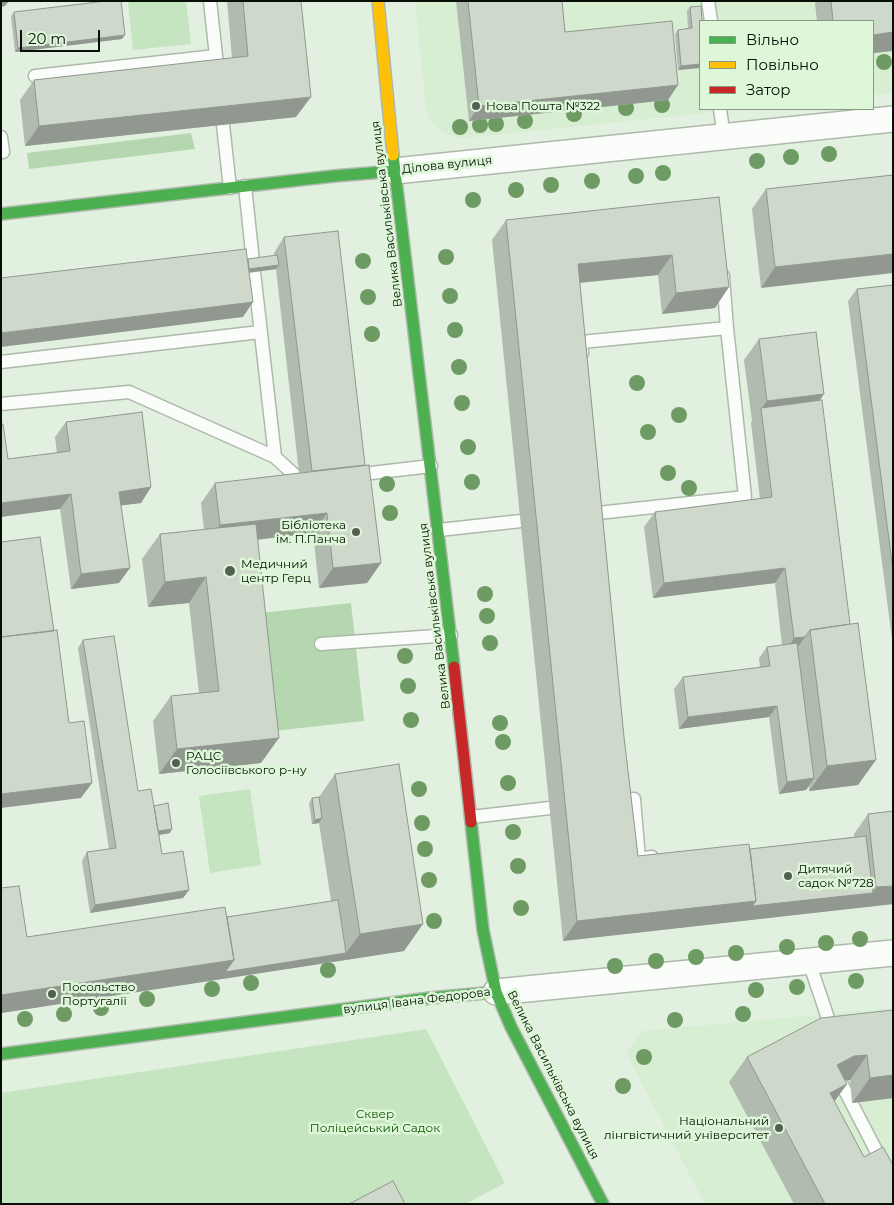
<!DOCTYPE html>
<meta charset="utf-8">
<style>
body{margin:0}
#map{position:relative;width:894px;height:1205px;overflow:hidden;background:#e2f0df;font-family:Montserrat,sans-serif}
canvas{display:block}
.frame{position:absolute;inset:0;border:2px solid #070f06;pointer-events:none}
.legend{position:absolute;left:699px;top:20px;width:175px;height:90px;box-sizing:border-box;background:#ddf7d8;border:1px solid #879a84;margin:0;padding:6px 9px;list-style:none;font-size:15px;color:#070f06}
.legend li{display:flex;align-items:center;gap:10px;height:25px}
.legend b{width:25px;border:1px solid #879a84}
.scale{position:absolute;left:20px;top:30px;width:80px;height:22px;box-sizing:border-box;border:2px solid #070f06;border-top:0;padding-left:6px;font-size:15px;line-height:18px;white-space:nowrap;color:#070f06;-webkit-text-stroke:4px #ddf7d8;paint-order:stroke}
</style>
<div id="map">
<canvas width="894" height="1205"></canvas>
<div class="frame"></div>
<ul class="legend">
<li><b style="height:6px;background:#4caf50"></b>Вільно</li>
<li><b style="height:6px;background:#ffc107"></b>Повільно</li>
<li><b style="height:6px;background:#c62828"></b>Затор</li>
</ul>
<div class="scale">20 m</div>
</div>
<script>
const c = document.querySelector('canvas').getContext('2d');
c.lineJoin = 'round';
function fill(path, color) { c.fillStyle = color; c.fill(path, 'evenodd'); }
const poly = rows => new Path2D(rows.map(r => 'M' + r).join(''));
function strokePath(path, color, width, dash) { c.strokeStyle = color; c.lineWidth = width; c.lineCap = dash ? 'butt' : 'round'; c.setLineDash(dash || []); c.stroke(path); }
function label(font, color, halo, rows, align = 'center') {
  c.font = font + ' Montserrat,sans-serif'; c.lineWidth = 5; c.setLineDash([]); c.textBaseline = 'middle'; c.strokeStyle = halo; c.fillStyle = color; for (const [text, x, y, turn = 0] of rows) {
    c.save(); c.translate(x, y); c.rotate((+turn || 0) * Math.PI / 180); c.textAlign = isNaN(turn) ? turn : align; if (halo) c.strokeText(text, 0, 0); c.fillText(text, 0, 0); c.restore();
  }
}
fill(poly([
 [415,1,893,1,893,93,873,95,873,21,700,21,700,109,743,109,474,137,457,138,440,131,431,122,426,110],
 [893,1008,893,1204,705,1204,626,1053,642,1031]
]), '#d7eed2');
fill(poly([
 [186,1,191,44,133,50,128,2],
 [250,789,261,865,210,873,199,796],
 [426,1029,505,1183,465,1204,1,1204,1,1093]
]), '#c5e4c0');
fill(poly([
 [191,133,195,149,29,169,27,153],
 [351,603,364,721,273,731,260,613]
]), '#b5d7af');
const lane = poly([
 [210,1,216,56],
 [708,1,711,21],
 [35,76,216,56,219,76],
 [720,109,724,137],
 [223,125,230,188],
 [1,137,3,152],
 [245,186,253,262],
 [582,353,581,342,727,328,723,276],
 [1,362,260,332],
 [1,404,129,392,275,457,254,272],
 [275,457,300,480],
 [354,475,431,466],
 [598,513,745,497,727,328],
 [439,530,521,521],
 [321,644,451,635],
 [615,800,634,799,639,859,652,857],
 [471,817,550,808],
 [809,962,833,1033],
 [840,1081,893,1183]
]);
const street = poly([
 [395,171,893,119],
 [496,992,893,953]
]);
const fast = poly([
 [393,155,454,667],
 [1,214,334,176,395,171],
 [471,822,483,930,496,992,511,1027,603,1204],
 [1,1054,430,998,496,992]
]);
const slow = poly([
 [378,1,393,155]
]);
const jam = poly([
 [454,667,471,822]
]);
strokePath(lane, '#aeb9ac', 15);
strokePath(street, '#aeb9ac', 28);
strokePath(fast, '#aeb9ac', 14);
strokePath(slow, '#aeb9ac', 14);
strokePath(jam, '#aeb9ac', 14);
strokePath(lane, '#fbfdfa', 12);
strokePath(street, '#fbfdfa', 25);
strokePath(fast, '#4caf50', 11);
strokePath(slow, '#ffc107', 11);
strokePath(jam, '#c62828', 11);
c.fillStyle = '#6e9a64';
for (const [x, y] of [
 [884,62],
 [662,105],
 [626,108],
 [574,114],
 [525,121],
 [496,124],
 [480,125],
 [460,127],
 [829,154],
 [791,157],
 [757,161],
 [663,173],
 [636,176],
 [592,181],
 [551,185],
 [516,190],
 [473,200],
 [446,257],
 [363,261],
 [450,296],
 [368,297],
 [455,330],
 [372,334],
 [459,367],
 [637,383],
 [462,403],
 [679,415],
 [648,432],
 [468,447],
 [668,473],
 [472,482],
 [387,484],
 [689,488],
 [390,513],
 [485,594],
 [487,616],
 [490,643],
 [405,656],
 [408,686],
 [411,720],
 [500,723],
 [503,742],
 [508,783],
 [419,789],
 [422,823],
 [513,832],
 [425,849],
 [518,866],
 [429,880],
 [521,908],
 [434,921],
 [860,939],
 [826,943],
 [787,947],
 [736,953],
 [696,957],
 [656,961],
 [615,966],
 [328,970],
 [856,981],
 [251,983],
 [797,987],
 [212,989],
 [756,990],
 [147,999],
 [101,1008],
 [64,1014],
 [743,1014],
 [25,1019],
 [675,1020],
 [644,1057],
 [623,1086]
]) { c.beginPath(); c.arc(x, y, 8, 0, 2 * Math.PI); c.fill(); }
fill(poly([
 [227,1,301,1,296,117,25,146,20,100,34,80,232,58],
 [456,1,562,1,565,32,668,100,469,121],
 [816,1,893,1,893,50,892,51,873,53,873,21,817,21,815,4],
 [690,7,700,68,678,70,675,34,678,30,688,29,687,11],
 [14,12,122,39,15,52,11,16],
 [893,175,761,288,752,209,766,189],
 [719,197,715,308,662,314,658,275,580,283,624,737,638,856,750,849,854,837,854,834,868,814,893,904,563,941,492,240,506,220],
 [284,237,365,465,381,563,367,583,319,588,313,533,257,539,261,763,159,774,153,721,171,696,199,693,189,603,148,607,142,559,160,534,204,530,201,503,215,483,299,473,276,269,249,273,243,317,248,259,274,256,274,253],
 [893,285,893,647,848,301,857,289],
 [759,339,824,394,819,401,858,785,809,791,809,786,806,790,779,794,769,717,679,729,674,689,683,677,760,668,759,658,767,647,782,645,775,583,653,598,644,527,655,512,760,499,751,423,752,421,744,360],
 [66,422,151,487,141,503,121,505,119,583,71,589,60,509,8,459,57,453,55,437],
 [83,640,138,791,154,806,170,833,159,835,162,854,189,890,183,898,90,913,82,861,87,852,109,849,78,648],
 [335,774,404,951,1,1013,1,888,27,937,227,917,331,901,319,823,312,824,309,803,312,798,319,797],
 [893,1010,893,1098,852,1103,850,1080,845,1081,847,1084,834,1101,864,1157,893,1204,794,1204,729,1082,747,1057]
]), '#b1bbaf');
fill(poly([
 [1,1,9,1,5,6,1,7],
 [893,32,892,51,873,53,873,35],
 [125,35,122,39,15,52,18,48],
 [700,64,700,68,678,70,681,66],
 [678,85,668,100,469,121,479,106],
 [311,97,296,117,25,146,39,126],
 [893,254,893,273,761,288,775,267],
 [672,255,658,275,564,284,578,264],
 [279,265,276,269,237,274,240,270],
 [729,287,715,308,662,314,676,293],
 [253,302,243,317,1,347,1,333],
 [824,394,810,414,761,409,767,401],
 [151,487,141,503,109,507,119,492],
 [71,494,60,509,1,517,1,503],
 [327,513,313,533,206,546,220,525],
 [381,563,367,583,319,588,333,568],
 [130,568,119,583,71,589,81,574],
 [785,568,775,583,653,598,664,583],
 [206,577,189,603,148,607,165,582],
 [805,637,794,652,784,653,794,638],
 [777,706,769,717,679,729,688,717],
 [279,738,261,763,159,774,177,749],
 [876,760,858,785,809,791,827,766],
 [814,778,806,790,779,794,787,782],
 [92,783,81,798,1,808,1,794],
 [322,818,319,823,312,824,315,820],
 [172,829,170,833,152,836,155,832],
 [893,886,893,904,563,941,577,921,756,901,873,893,876,887],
 [189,890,183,898,90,913,95,905],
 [423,924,404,951,1,1013,1,995,234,960,346,953,360,934],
 [867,1055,850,1080,837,1081,837,1065,854,1056],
 [893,1075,893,1098,852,1103,870,1078],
 [847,1084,829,1109,830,1093]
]), '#90988f');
const building = poly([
 [106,1,121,1,125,35,18,48,14,12,106,1],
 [243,1,301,1,311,97,39,126,34,80,248,56,243,1],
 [468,1,562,1,565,32,672,21,678,85,479,106,468,1],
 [831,1,893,1,893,32,873,35,873,21,833,21,831,1],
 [701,6,702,21,700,21,700,64,681,66,678,30,692,28,690,7,701,6],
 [893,175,893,254,775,267,766,189,893,175],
 [719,197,729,287,676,293,672,255,578,264,624,737,638,856,749,844,756,901,577,921,506,220,719,197],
 [338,231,365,465,312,471,284,237,338,231],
 [246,249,253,302,1,333,1,278,246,249],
 [277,255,279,265,249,269,248,259,277,255],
 [893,285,893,571,857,289,893,285],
 [816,332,824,394,767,401,759,339,816,332],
 [822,400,850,624,810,630,805,637,794,638,785,568,664,583,655,512,772,497,761,408,822,400],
 [142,412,151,487,119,492,130,568,81,574,71,494,1,503,1,424,3,424,8,459,70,451,66,422,142,412],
 [369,465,381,563,333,568,327,513,220,525,215,483,369,465],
 [256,524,279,738,177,749,171,696,219,691,206,577,165,582,160,534,256,524],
 [40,537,54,631,1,637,1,542,40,537],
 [858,623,876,760,827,766,810,630,858,623],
 [57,630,69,723,84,721,92,783,1,794,1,637,57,630],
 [114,636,138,791,151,789,162,854,183,851,189,890,95,905,87,852,116,848,83,640,114,636],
 [797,643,814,778,787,782,777,706,688,717,683,677,770,666,767,647,797,643],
 [399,764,423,924,360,934,335,774,399,764],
 [319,797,322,818,315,820,312,798,319,797],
 [168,803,172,829,158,831,154,806,168,803],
 [893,811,893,886,876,887,868,814,893,811],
 [866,836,873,893,752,906,756,901,750,849,866,836],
 [19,886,27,937,225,907,234,960,1,995,1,888,19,886],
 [338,900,346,953,225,972,234,960,227,917,338,900],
 [893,1010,893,1075,870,1078,867,1055,854,1056,837,1065,847,1084,830,1093,864,1157,883,1147,893,1165,893,1204,825,1204,747,1057,821,1018,893,1010],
 [393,1181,405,1204,349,1204,393,1181]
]);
fill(building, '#ced9cc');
strokePath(building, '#90988f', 1);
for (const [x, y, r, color] of [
 [476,106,5,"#545e52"],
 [356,532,5,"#545e52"],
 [230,571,6,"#545e52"],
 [176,763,5,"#545e52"],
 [788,876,5,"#545e52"],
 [52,994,5,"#545e52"],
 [779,1128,5,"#545e52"]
]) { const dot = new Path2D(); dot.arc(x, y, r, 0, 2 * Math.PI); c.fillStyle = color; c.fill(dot); strokePath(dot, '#ddf7d8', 2); }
label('12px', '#070f06', '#ddf7d8', [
 ["Нова Пошта №322",486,106],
 ["Бібліотека",346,525,"right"],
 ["ім. П.Панча",346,539,"right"],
 ["Медичний",241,564],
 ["центр Герц",241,578],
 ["РАЦС",186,756],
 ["Голосіївського р-ну",186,770],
 ["Дитячий",798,869],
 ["садок №728",798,883],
 ["Посольство",62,987],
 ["Португалії",62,1001],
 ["Національний",769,1121,"right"],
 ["лінгвістичний університет",769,1135,"right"]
], 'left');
label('12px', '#070f06', '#ddf7d8', [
 ["Ділова вулиця",447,165,-6],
 ["Велика Васильківська вулиця",387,214,-97],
 ["Велика Васильківська вулиця",435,616,-97],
 ["вулиця Івана Федорова",417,1001,-7],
 ["Велика Васильківська вулиця",553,1075,63]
]);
label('12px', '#0f5400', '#ddf7d8', [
 ["Сквер",375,1114],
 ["Поліцейський Садок",375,1128]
]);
</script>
